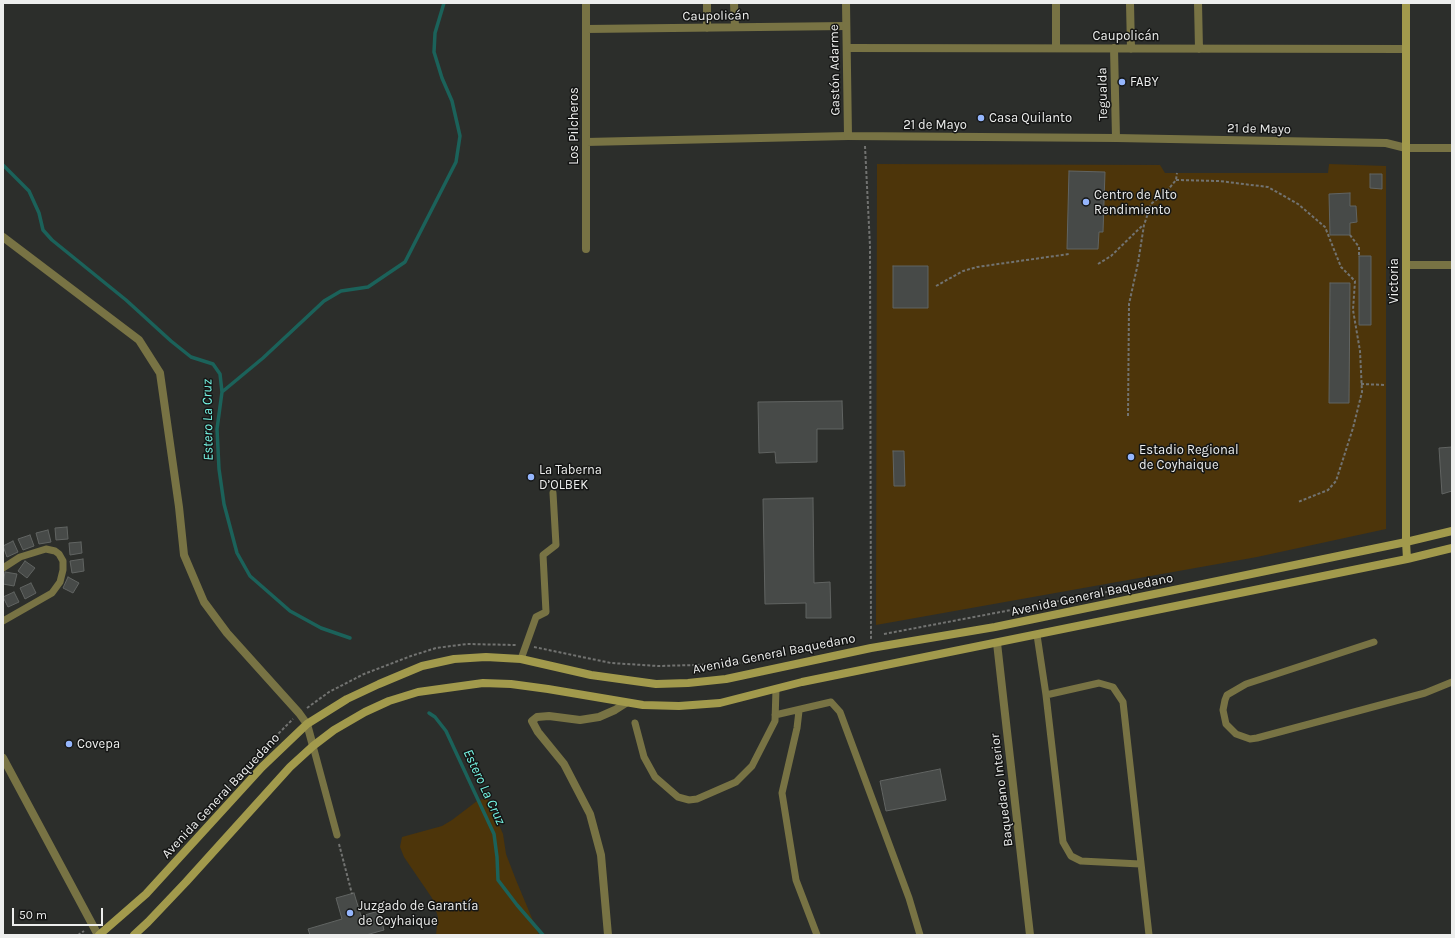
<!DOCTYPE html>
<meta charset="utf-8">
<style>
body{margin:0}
#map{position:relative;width:1455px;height:938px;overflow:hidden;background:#2c2e2b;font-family:Karla,sans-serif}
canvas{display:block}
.frame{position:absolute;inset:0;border:4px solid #edeeed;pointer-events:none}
.scale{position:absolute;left:12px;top:908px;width:91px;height:18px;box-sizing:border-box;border:2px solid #edeeed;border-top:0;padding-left:5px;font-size:12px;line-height:14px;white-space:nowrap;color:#edeeed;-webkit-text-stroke:3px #151615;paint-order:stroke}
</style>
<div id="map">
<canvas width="1455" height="938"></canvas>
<div class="frame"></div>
<div class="scale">50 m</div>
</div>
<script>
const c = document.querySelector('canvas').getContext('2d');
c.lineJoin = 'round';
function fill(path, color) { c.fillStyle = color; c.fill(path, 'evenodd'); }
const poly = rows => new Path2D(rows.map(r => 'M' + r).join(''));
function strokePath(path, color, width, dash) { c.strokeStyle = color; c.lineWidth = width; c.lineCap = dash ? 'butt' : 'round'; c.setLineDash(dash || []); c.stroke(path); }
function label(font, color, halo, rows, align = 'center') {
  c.font = font + ' Karla,sans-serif'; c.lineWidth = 3; c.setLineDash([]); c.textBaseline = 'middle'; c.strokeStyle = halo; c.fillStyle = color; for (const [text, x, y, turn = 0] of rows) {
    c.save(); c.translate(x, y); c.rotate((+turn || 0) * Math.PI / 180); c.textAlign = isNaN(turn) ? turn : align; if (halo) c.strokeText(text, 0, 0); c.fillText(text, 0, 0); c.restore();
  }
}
fill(poly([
 [877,164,1160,165,1165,173,1328,173,1329,164,1386,166,1386,529,1257,557,876,625],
 [487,798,503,834,506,854,516,880,539,935,436,935,438,917,432,898,404,857,400,847,402,837,442,826,452,820,477,801]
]), '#4d350a');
strokePath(poly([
 [3,165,29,191,39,213,43,230,52,240,126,300,171,341,191,357,213,364,220,374,222,392,217,429,219,469,224,504,237,553,250,576,290,611,321,628,350,638],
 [222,392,263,358,324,301,341,291,368,287,405,262,456,162,460,136,452,101,442,78,434,52,435,33,444,3],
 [429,713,435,717,446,731,494,834,497,857,498,880,517,905,543,935]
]), '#1b625a', 3.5);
const building = poly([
 [1069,171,1105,172,1103,232,1099,232,1098,249,1067,249,1069,171],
 [1370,174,1382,174,1382,189,1370,188,1370,174],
 [1350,193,1350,206,1356,206,1357,222,1350,223,1350,235,1330,235,1329,194,1350,193],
 [1359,256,1371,256,1371,325,1359,325,1359,256],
 [893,266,928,266,928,308,893,308,893,266],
 [1330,283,1350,283,1349,403,1329,403,1330,283],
 [842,401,843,429,817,429,817,462,776,463,775,452,759,453,758,402,842,401],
 [1452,447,1452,491,1442,494,1439,448,1452,447],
 [893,451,904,451,905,486,894,486,893,451],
 [813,498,814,583,830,582,831,618,806,618,806,603,765,604,763,499,813,498],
 [67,527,68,539,56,540,55,528,67,527],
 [48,530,51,542,39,544,36,533,48,530],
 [30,535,34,546,23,550,18,539,30,535],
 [13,541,18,552,7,557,3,546,13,541],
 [81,542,82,553,70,555,69,543,81,542],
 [83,559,84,571,72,573,70,561,83,559],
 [25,561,35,568,27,578,18,571,25,561],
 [5,572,17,574,14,586,3,584,5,572],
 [68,577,79,583,73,593,63,588,68,577],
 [31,583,36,593,25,599,20,588,31,583],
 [14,592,19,602,8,607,3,597,14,592],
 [940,769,946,800,886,811,880,781,940,769],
 [354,893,361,916,379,911,384,930,366,935,310,935,308,929,342,919,336,898,354,893]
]);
fill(building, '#474a48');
strokePath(building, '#616462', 1);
strokePath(poly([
 [865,146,870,246,871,639],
 [1176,180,1219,181,1268,187,1298,204,1325,227,1341,267,1355,281,1353,310,1360,351,1362,392,1353,428,1336,481,1328,490,1298,502],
 [1350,235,1359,247,1359,256],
 [1098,264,1111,256,1143,225],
 [936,286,963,271,977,267,1069,254],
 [1361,384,1386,385],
 [1128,416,1129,304,1138,263,1144,225,1151,204,1167,191,1176,180,1177,173],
 [884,634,1154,583],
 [534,647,611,663,658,666,733,664,764,659],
 [307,708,329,692,364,674,411,656,436,648,467,644,516,645],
 [224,792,264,748,293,719],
 [339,844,352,894],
 [78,935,84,931]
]), '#727371', 2, [3, 2]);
strokePath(poly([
 [3,568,20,557,46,549,55,551,59,554,63,561,63,570,60,582,52,593,3,621],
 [1037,635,1046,695,1063,842,1071,856,1081,861,1140,864],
 [1374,642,1246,684,1227,695,1225,700,1223,710,1226,724,1236,734,1250,739,1257,738,1425,693,1452,682],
 [521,659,536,617,546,612,543,555,556,545,553,493],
 [1046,695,1099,683,1113,687,1123,702,1149,935],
 [799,711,797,728,782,793,796,880,817,935],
 [775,715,831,702,840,712,909,898,920,935],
 [635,723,644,757,655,777,678,797,689,800,697,799,736,782,752,766,775,721,776,689],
 [313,746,337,835]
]), '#787344', 7);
strokePath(poly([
 [586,3,586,249],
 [734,3,735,27],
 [1130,3,1131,49],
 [1198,3,1199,49],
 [707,28,707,3],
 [586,29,846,26],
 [847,48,1406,49],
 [1056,48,1056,3],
 [1114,48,1116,138],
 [586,142,848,136],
 [3,237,139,340,160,373,179,507,184,555,204,602,227,633,299,713,307,724,313,746],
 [1406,265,1452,265],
 [997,643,1030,935],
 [3,758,98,935],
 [608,935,601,855,590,814,564,764,538,732,532,721,537,717,549,716,580,720,599,717,615,710,626,703]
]), '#787344', 8);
strokePath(poly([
 [846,3,848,136,1116,138,1386,143,1406,148,1452,148]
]), '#787344', 8);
strokePath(poly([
 [1406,3,1406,542,1407,559],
 [99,935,146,894,262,767,307,724,347,699,379,684,422,666,454,659,486,657,521,659,591,675,656,684,688,683,726,679,871,648,995,627,1406,542,1452,531],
 [134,935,148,922,186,882,290,767,313,746,334,730,365,712,389,701,418,692,483,683,511,684,548,689,643,705,679,706,720,703,802,682,1407,559,1452,548]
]), '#a29a4c', 8);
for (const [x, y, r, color] of [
 [1122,82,4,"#95b6fd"],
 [981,118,4,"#95b6fd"],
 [1086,202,4,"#95b6fd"],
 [1131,457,4,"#95b6fd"],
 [531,477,4,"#95b6fd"],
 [69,744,4,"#95b6fd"],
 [350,913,4,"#95b6fd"]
]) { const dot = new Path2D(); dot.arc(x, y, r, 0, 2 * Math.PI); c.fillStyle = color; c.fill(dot); strokePath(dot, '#151615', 1.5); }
label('13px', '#edeeed', '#151615', [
 ["Caupolicán",716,16,-1],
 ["Caupolicán",1126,36],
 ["Gastón Adarme",835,70,-91],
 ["Tegualda",1103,94,-91],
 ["21 de Mayo",935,125],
 ["Los Pilcheros",574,126,-90],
 ["21 de Mayo",1259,129,1],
 ["Victoria",1394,281,-90],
 ["Avenida General Baquedano",1092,595,-12],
 ["Avenida General Baquedano",774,654,-11],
 ["Baquedano Interior",1002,790,-97],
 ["Avenida General Baquedano",221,796,-47]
]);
label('13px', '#edeeed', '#151615', [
 ["FABY",1130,82],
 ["Casa Quilanto",989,118],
 ["Centro de Alto",1094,195],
 ["Rendimiento",1094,210],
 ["Estadio Regional",1139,450],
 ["de Coyhaique",1139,465],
 ["La Taberna",539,470],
 ["D’OLBEK",539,485],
 ["Covepa",77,744],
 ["Juzgado de Garantía",358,906],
 ["de Coyhaique",358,921]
], 'left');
label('italic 14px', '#76f6e5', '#151615', [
 ["Estero La Cruz",208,420,-91],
 ["Estero La Cruz",484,787,65]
]);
</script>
